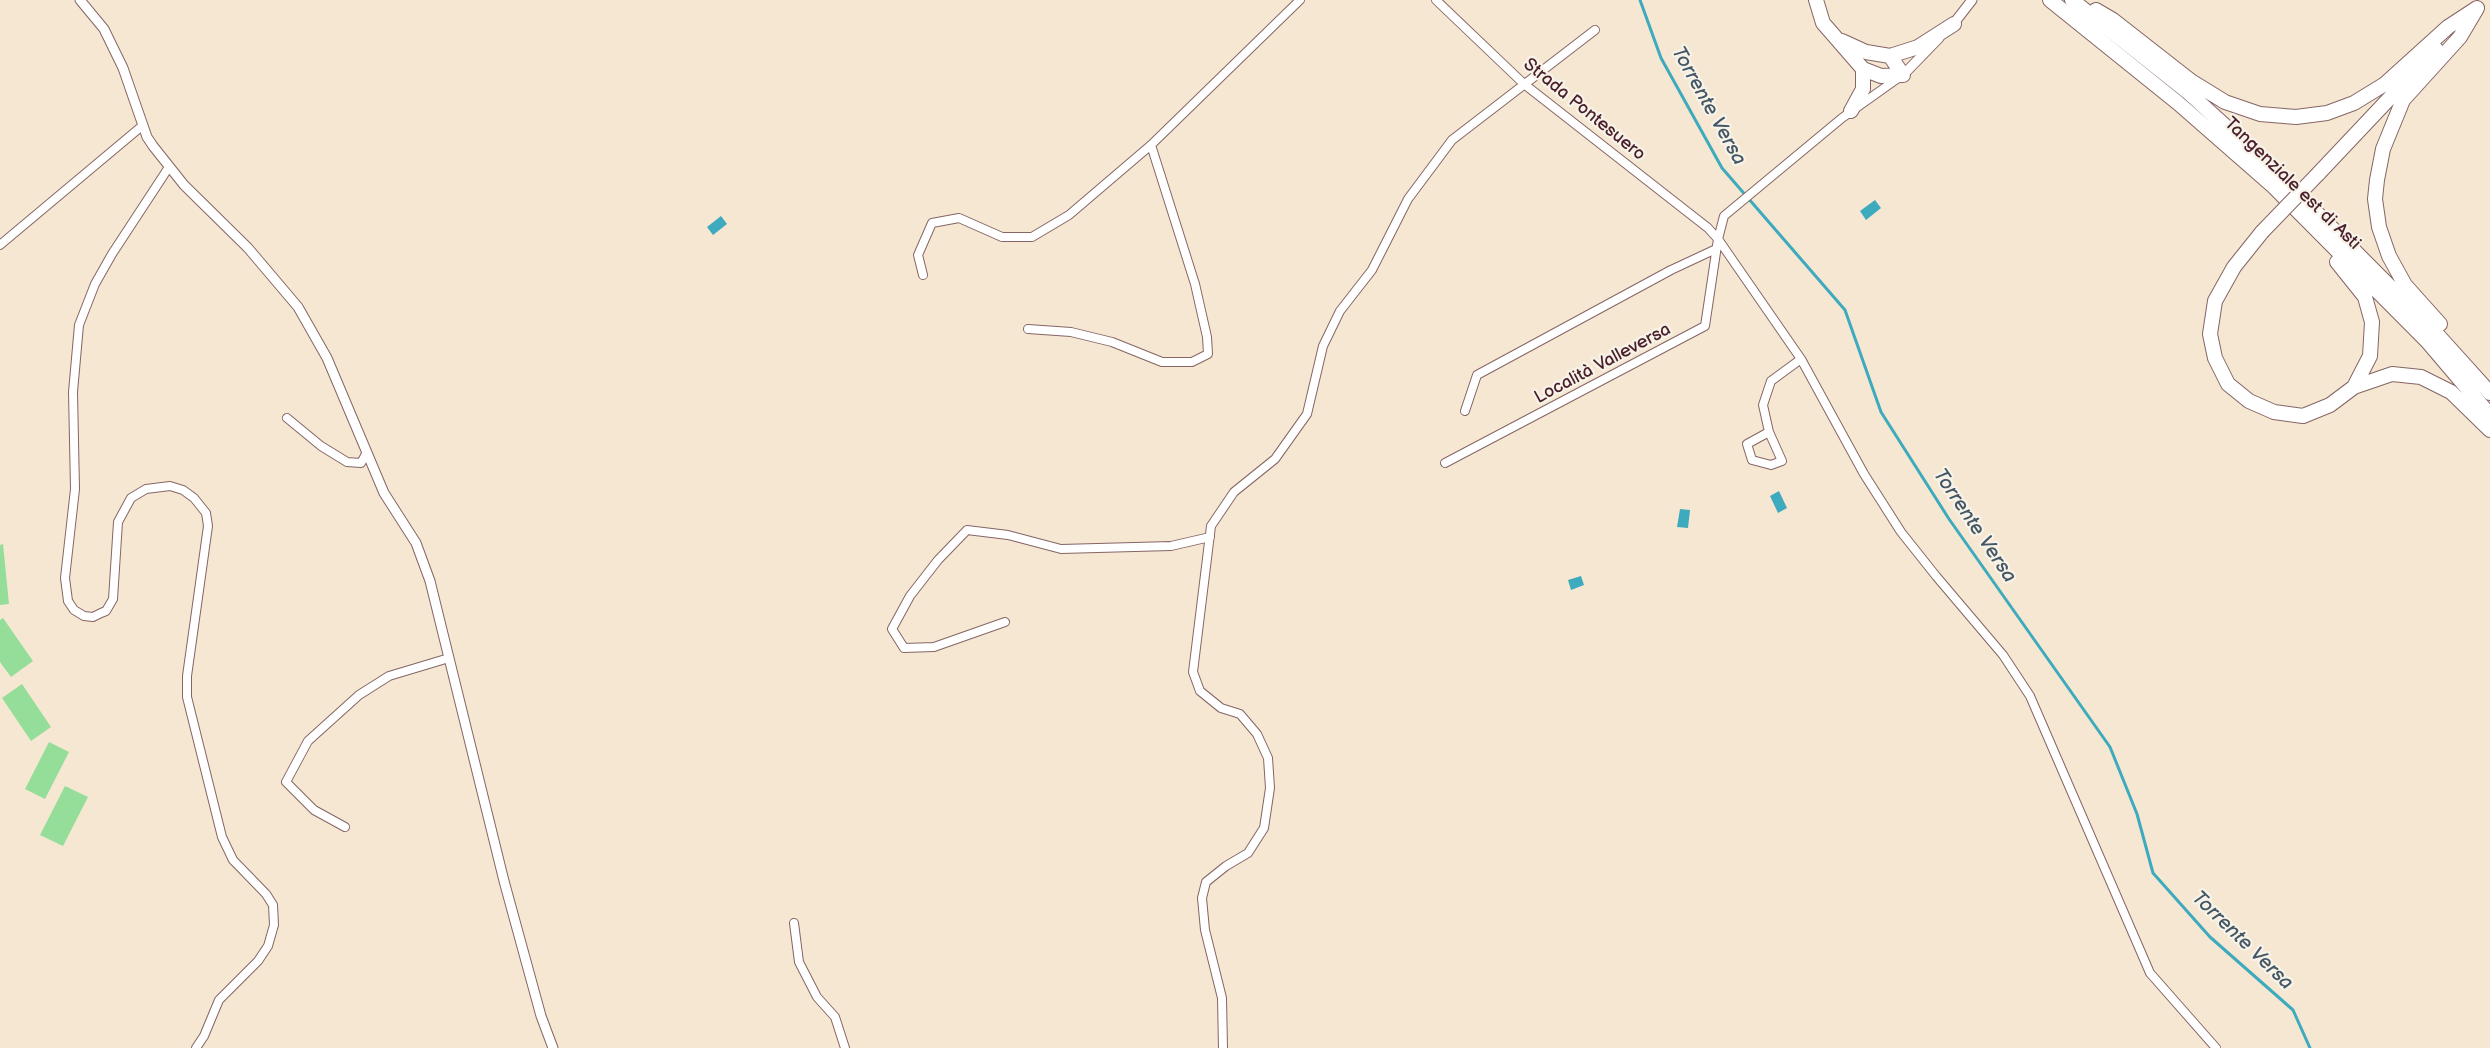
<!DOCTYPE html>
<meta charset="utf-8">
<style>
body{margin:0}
canvas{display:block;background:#f5e7d2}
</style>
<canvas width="2490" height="1048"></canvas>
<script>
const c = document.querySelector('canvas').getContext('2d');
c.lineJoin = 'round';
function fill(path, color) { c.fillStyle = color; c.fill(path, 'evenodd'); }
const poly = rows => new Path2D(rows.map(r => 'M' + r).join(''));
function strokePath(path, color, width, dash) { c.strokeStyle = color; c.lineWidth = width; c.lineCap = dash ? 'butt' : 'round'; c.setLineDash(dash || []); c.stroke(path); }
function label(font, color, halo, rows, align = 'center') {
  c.font = font + ' "Balsamiq Sans",sans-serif'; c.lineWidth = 4.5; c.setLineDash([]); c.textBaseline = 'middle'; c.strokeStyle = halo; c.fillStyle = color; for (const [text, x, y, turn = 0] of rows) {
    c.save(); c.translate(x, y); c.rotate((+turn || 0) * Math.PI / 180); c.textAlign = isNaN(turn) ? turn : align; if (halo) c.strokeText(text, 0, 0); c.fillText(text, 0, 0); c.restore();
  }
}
fill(poly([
 [3,544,9,604,0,605,0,545],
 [3,618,33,661,11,677,0,662,0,620],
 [22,684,51,727,31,741,2,698],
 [49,742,69,752,45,799,25,789],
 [65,786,88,797,63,846,40,835]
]), '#94de99');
fill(poly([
 [1875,200,1881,208,1866,220,1860,211],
 [721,216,727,224,713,235,707,227],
 [1779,491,1787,508,1778,513,1770,496],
 [1680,509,1690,510,1688,528,1677,527],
 [1581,576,1584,585,1571,590,1568,580]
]), '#3eaabd');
strokePath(poly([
 [1640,0,1661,58,1722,168,1845,310,1881,412,1949,519,2110,747,2137,814,2153,873,2210,937,2293,1010,2310,1048]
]), '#3eaabd', 3);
const minor = poly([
 [1436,0,1524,84,1708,228,1718,239,1801,359,1864,474,1901,532,1936,576,2003,655,2030,696,2150,973,2216,1048],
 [169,167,112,254,95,284,79,325,73,392,75,489,65,578,68,601,74,610,84,616,93,617,101,613,106,611,113,599,118,522,131,498,146,489,170,486,183,490,194,498,206,513,208,526,187,676,187,697,222,837,233,860,266,894,273,905,274,925,268,946,258,961,219,1000,204,1036,196,1048],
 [0,245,142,126],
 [923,275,918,255,932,223,959,218,1002,237,1032,237,1069,215,1151,145,1300,0],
 [1028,329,1071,332,1112,342,1162,362,1192,362,1208,354,1207,337,1195,284,1151,145],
 [1465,411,1477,375,1671,270,1716,249],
 [287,418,321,446,347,462,361,463,366,454],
 [1769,432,1782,461,1771,465,1752,460,1747,444,1769,432,1763,405,1771,381,1801,359],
 [1445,463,1705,326,1718,239,1724,216,1842,118,1901,76],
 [1005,622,934,647,904,648,892,629,910,596,938,560,967,530,1008,535,1061,549,1171,546,1210,537],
 [345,827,314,810,286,782,308,741,359,695,389,676,449,658],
 [794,923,799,962,817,997,835,1017,845,1048],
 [1223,1048,1222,998,1205,930,1202,898,1206,882,1226,866,1248,853,1264,828,1270,788,1268,758,1257,734,1240,714,1221,708,1200,691,1193,672,1211,526,1234,492,1275,459,1307,414,1323,346,1340,311,1372,270,1408,199,1452,140,1595,30]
]);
const tertiary = poly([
 [80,0,104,29,123,68,147,137,153,146,184,185,248,248,298,307,327,358,384,493,416,543,430,581,504,881,541,1016,553,1048],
 [1951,27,1972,0],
 [1903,75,1939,38]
]);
const trunk = poly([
 [1816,0,1823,23,1863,69,1863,89,1851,111],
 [2050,0,2178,103,2274,187,2427,341,2490,415],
 [2072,0,2189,93,2281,177,2435,332,2490,393],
 [2096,10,2113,20,2191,81,2225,102,2260,114,2296,117,2327,113,2354,103,2385,84,2448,27,2477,8],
 [1842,41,1866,52,1890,56,1918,47,1954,24],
 [1863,69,1881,76,1903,75,1890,56],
 [2318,174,2436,49],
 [2262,232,2234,267,2215,301,2210,334,2215,358,2228,384,2249,401,2274,412,2303,416,2330,405,2354,387],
 [2337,262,2365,297,2372,322,2370,356,2354,387,2392,374,2421,377,2451,392,2490,430],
 [2440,324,2405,285,2389,256,2379,227,2375,199,2377,180,2383,149,2403,100,2460,37,2476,10]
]);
strokePath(minor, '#866565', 10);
strokePath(tertiary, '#866565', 11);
strokePath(trunk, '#866565', 16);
strokePath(minor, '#fff', 8);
strokePath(tertiary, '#fff', 9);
strokePath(trunk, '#fff', 14);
const trunkBridge = poly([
 [2262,232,2318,174]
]);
strokePath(trunkBridge, '#866565', 16, []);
strokePath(trunkBridge, '#fff', 14);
label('18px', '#4a1f2b', '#f7f3e8', [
 ["Strada Pontesuero",1584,110,39],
 ["Tangenziale est di Asti",2292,184,44],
 ["Località Valleversa",1603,364,-28]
]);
label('italic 20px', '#455765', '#f7f3e8', [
 ["Torrente Versa",1708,106,61],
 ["Torrente Versa",1974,526,56],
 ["Torrente Versa",2242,941,44]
]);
</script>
